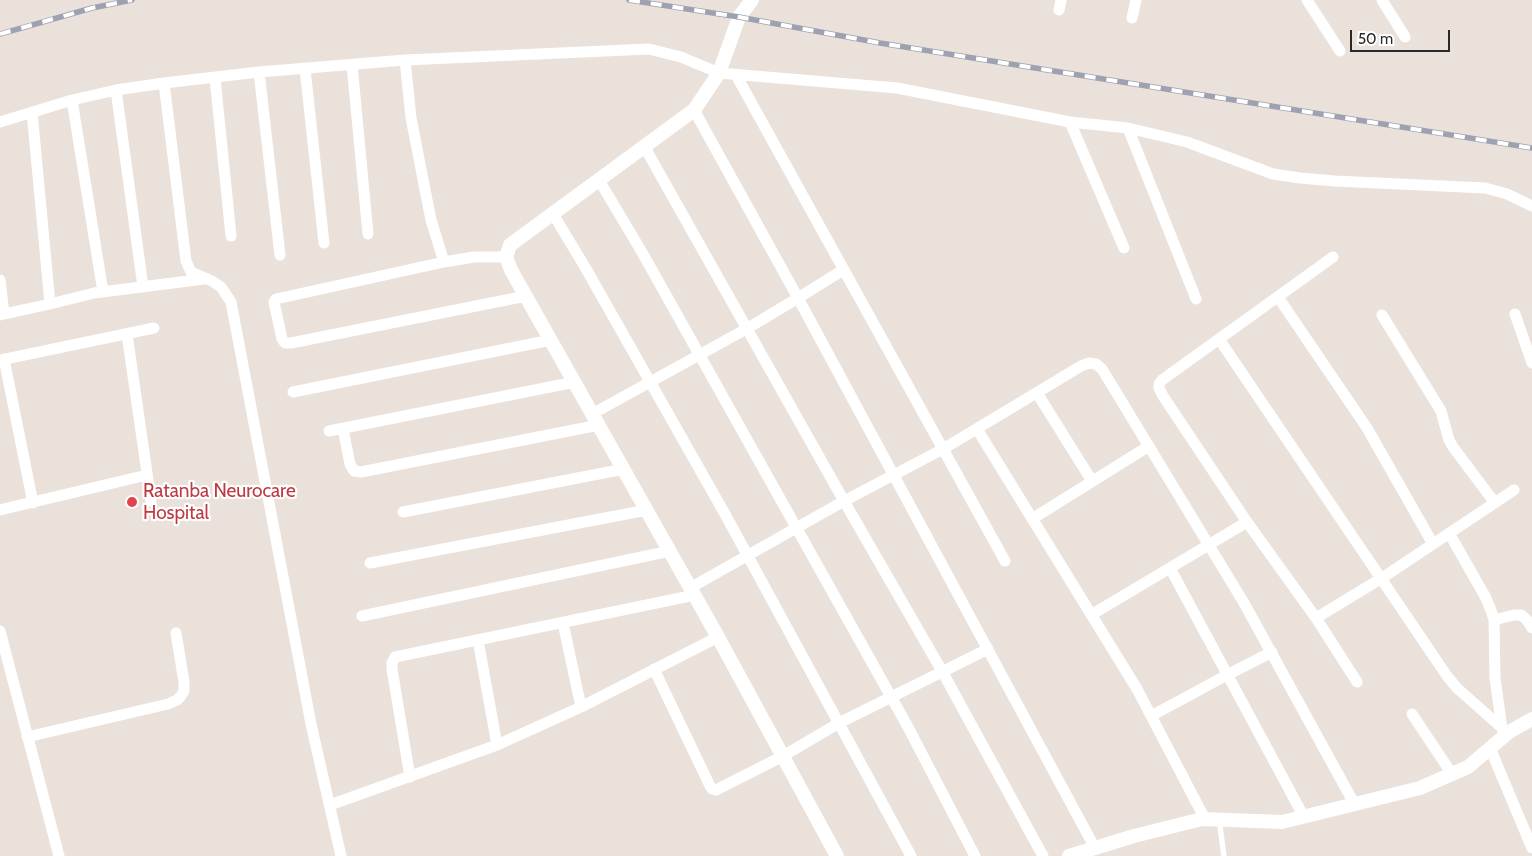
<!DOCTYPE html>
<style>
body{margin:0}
#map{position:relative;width:1532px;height:856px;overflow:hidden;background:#e9e1da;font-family:Cabin,sans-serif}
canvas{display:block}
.scale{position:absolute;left:1350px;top:30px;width:100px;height:22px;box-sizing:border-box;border:2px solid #282828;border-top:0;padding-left:6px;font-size:15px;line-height:18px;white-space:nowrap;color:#282828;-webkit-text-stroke:4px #fff;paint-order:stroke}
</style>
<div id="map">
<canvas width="1532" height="856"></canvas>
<div class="scale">50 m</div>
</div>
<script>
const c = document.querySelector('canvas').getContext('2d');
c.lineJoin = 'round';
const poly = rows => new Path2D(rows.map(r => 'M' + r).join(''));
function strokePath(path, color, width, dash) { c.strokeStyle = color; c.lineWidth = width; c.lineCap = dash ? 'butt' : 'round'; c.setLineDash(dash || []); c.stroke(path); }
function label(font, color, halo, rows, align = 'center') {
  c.font = font + ' Cabin,sans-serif'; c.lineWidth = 4.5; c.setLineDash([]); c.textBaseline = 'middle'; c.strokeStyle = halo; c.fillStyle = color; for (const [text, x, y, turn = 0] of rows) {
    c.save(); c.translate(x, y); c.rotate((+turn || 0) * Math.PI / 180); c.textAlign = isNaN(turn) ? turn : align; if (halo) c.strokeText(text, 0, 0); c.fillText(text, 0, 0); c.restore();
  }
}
strokePath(poly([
 [1219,819,1224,856]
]), '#fff', 5.5);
strokePath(poly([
 [1307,0,1340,51],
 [1382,0,1405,37],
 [1059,10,1061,0],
 [1132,18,1136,0],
 [405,60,411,118,431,220,444,262],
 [352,65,368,234],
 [305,69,324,243],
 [259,72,280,255],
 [736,75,1005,561],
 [215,78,231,236],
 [164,83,186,261,191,272,212,281,221,287,231,302,311,724,341,856],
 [116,90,143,287],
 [72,100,103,292],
 [694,110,798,298,1095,848],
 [32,112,50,304],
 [0,122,72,100,116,90,164,83,259,72,405,60,649,49,681,57,719,73,897,88,1070,122,1128,128,1187,142,1273,174,1300,178,1335,181,1485,188,1507,194,1532,206],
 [1070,122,1124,248],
 [1128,128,1196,299],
 [644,146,844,501,942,671,1043,856],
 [599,180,643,254,908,727,975,856],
 [553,214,585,267,725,514,911,856],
 [506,257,474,257,444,262,276,299,274,302,282,339,285,343,291,343,526,296],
 [1333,257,1162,380,1159,384,1159,388,1163,396,1247,522,1316,618,1357,682],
 [0,280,4,314],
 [1278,297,1367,428,1433,544],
 [1515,314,1532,363],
 [0,315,50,304,94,293,204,279],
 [1382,315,1441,411,1449,440,1453,447,1495,503],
 [127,334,151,501],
 [1219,339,1447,676,1457,688,1502,728],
 [4,359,33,503],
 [0,360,154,328],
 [293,392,551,340],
 [1037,393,1092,481],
 [592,414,748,328,798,298,843,270],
 [343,429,350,464,354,471,361,472,599,425],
 [977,429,1137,689,1205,819],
 [329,431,575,382],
 [0,510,147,475],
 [403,512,624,469],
 [1032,519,1149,446],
 [1449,533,1486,598,1492,613,1494,620,1495,678,1502,729],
 [370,563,647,510],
 [1170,568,1304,817],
 [690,588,844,501,943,449,1081,366,1089,363,1096,364,1102,369,1244,603,1355,805],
 [1091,615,1247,522],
 [362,616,670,551],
 [1316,618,1382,578,1514,490],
 [1494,620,1514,615,1521,615,1527,620,1532,628],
 [563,623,581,707],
 [0,631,59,856],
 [478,640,497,745],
 [654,669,710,786,712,789,716,790,783,756,839,723,988,649],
 [1412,714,1452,774],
 [1151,716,1227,675,1272,652],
 [27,737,168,704,177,700,181,696,184,691,184,682,176,633],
 [1490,748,1532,848],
 [410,777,392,669,392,663,395,657,695,595],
 [330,805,497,745,581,707,718,637]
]), '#fff', 11);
strokePath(poly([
 [752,0,739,17,719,73,694,110,510,245,506,257,511,270,718,637,837,856],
 [1069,856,1134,836,1202,819,1282,822,1420,788,1468,767,1509,732,1532,719]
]), '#fff', 14);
const rail = poly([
 [629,0,739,17,880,43,1532,148],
 [0,34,92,8,132,0]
]);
strokePath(rail, '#9da2b1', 5.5);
strokePath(rail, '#fff', 4, [11]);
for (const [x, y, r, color] of [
 [132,502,6,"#e0444e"]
]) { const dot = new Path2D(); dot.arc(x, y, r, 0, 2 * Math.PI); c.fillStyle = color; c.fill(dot); strokePath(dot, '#fff', 2); }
label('19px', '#be3a42', '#fff', [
 ["Ratanba Neurocare",143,491],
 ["Hospital",143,513]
], 'left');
</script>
